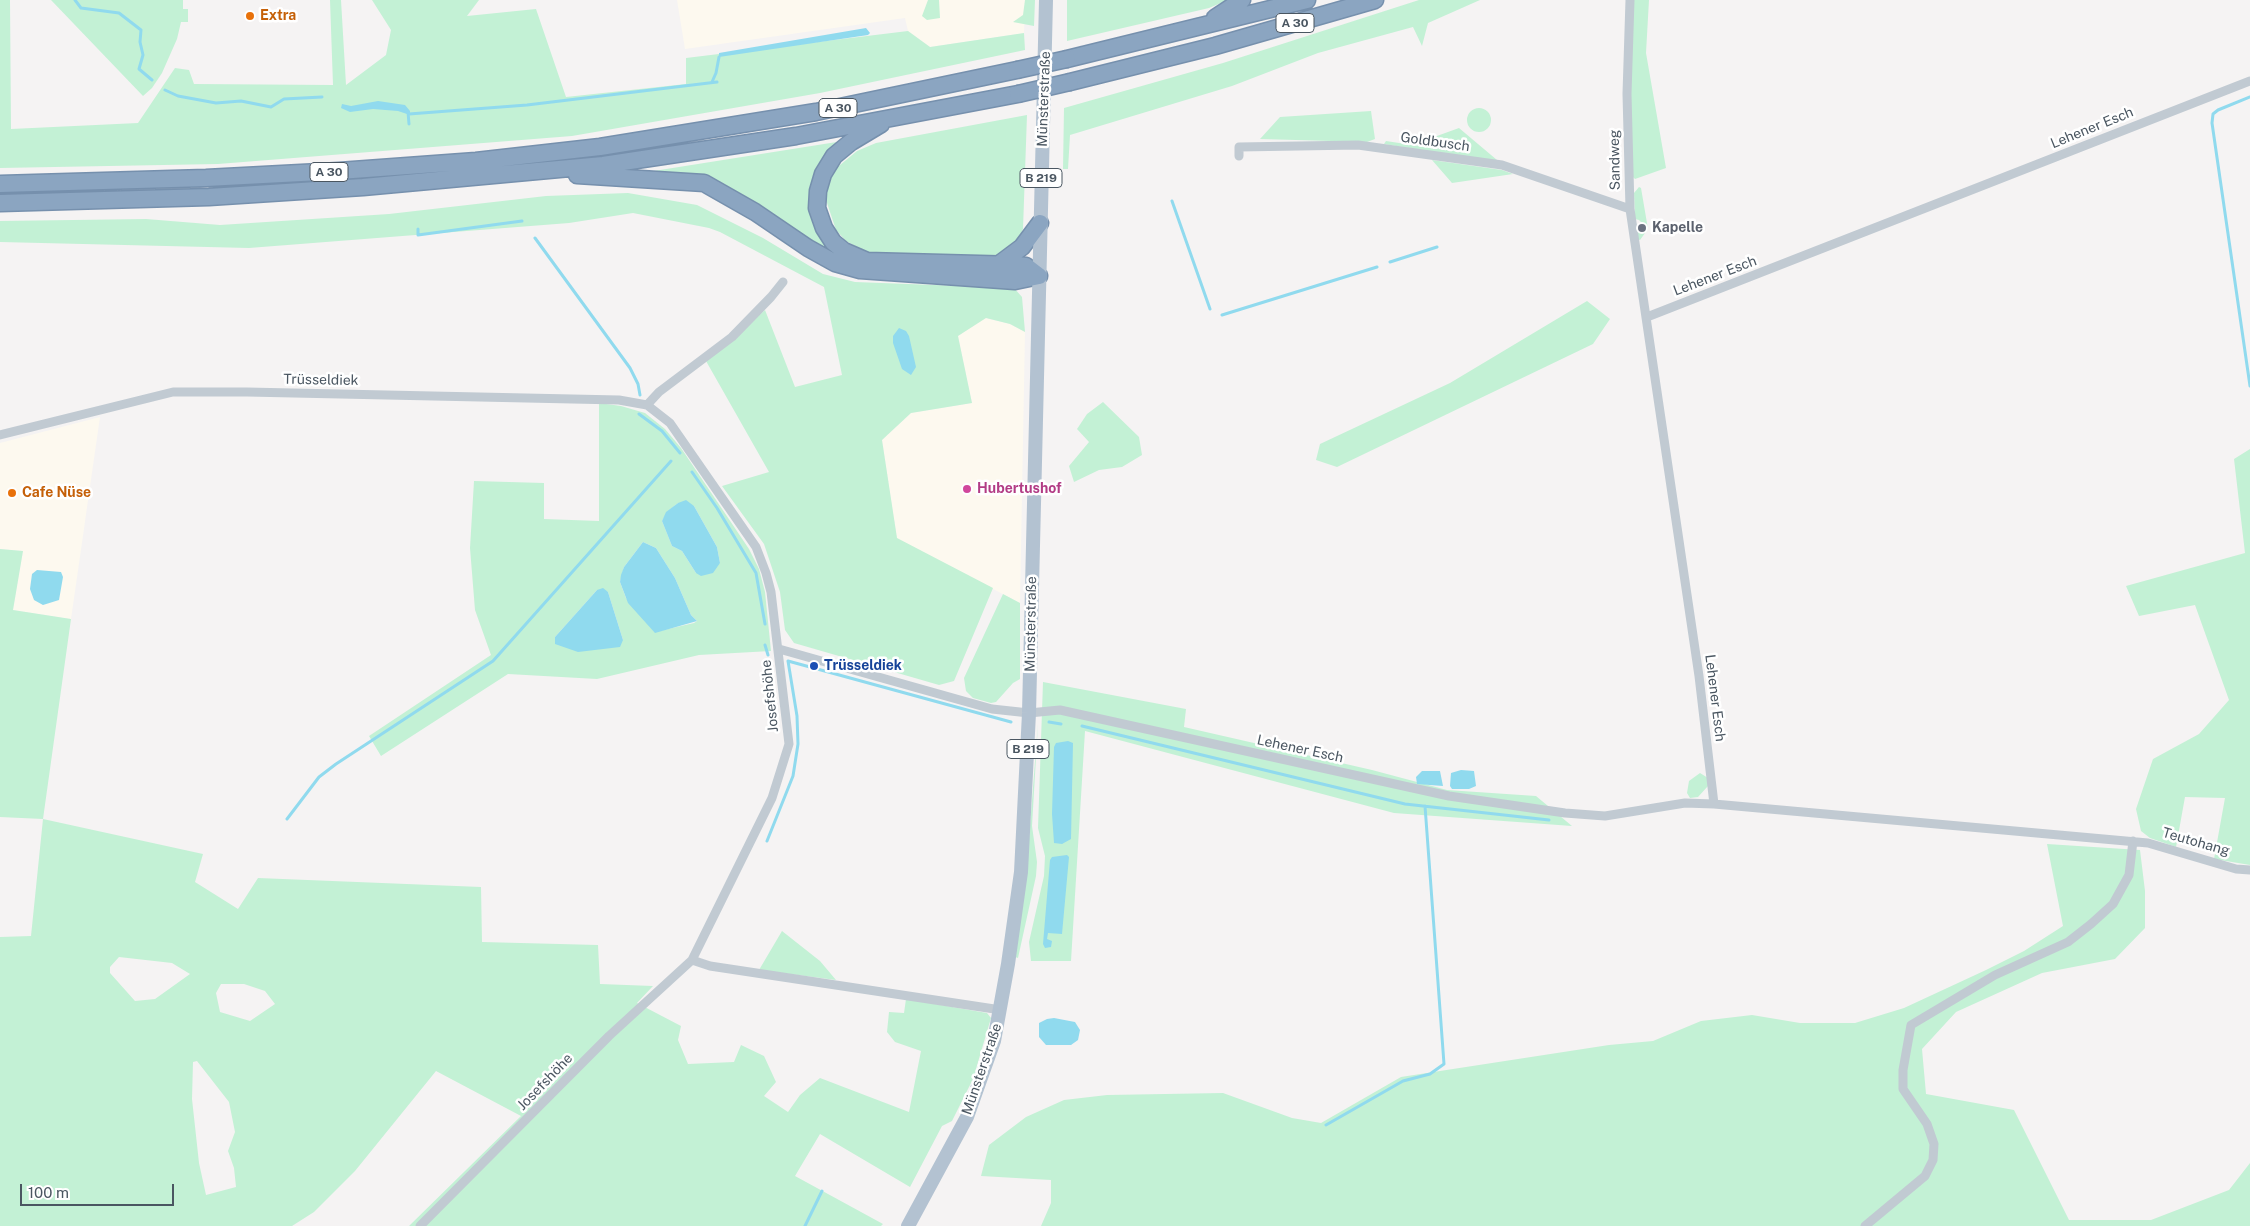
<!DOCTYPE html>
<meta charset="utf-8">
<style>
body{margin:0}
#map{position:relative;width:2250px;height:1226px;overflow:hidden;background:#f5f3f3;font-family:"Public Sans",sans-serif}
canvas{display:block}
.scale{position:absolute;left:20px;top:1184px;width:154px;height:22px;box-sizing:border-box;border:2px solid #4a5661;border-top:0;padding-left:6px;font-size:15px;line-height:18px;white-space:nowrap;color:#4a5661;-webkit-text-stroke:4px #fff;paint-order:stroke}
</style>
<div id="map">
<canvas width="2250" height="1226"></canvas>
<div class="scale">100 m</div>
</div>
<script>
const c = document.querySelector('canvas').getContext('2d');
c.lineJoin = 'round';
function fill(path, color) { c.fillStyle = color; c.fill(path, 'evenodd'); }
const poly = rows => new Path2D(rows.map(r => 'M' + r).join(''));
function strokePath(path, color, width, dash) { c.strokeStyle = color; c.lineWidth = width; c.lineCap = dash ? 'butt' : 'round'; c.setLineDash(dash || []); c.stroke(path); }
function label(font, color, halo, rows, align = 'center') {
  c.font = font + ' "Public Sans",sans-serif'; c.lineWidth = 5; c.setLineDash([]); c.textBaseline = 'middle'; c.strokeStyle = halo; c.fillStyle = color; for (const [text, x, y, turn = 0] of rows) {
    c.save(); c.translate(x, y); c.rotate((+turn || 0) * Math.PI / 180); c.textAlign = isNaN(turn) ? turn : align; if (halo) c.strokeText(text, 0, 0); c.fillText(text, 0, 0); c.restore();
  }
}
fill(poly([
 [677,0,1025,0,1024,33,930,47,908,31,905,18,685,49],
 [985,318,1010,324,1025,332,1020,603,897,539,882,440,911,413,972,403,958,336],
 [100,417,71,619,13,610,23,551,0,549,0,443]
]), '#fdf9ef');
fill(poly([
 [0,0,10,0,11,129,138,123,175,68,189,70,194,84,333,85,330,0,341,0,346,85,386,55,391,30,372,0,479,0,467,16,536,9,566,97,686,84,686,58,908,31,930,47,1024,33,1025,50,820,93,572,136,218,164,0,168],
 [51,0,183,0,183,9,188,9,188,22,181,22,177,39,162,73,152,88,143,96],
 [928,0,939,0,940,18,927,20,922,16],
 [1025,0,1035,0,1034,26,1013,22,1023,15],
 [1067,0,1228,0,1209,8,1067,41],
 [1419,0,1480,0,1428,23,1422,46,1413,27,1318,53,1232,86,1070,135,1068,169,1063,169,1064,108,1223,63],
 [1633,0,1649,0,1646,53,1666,168,1635,179,1633,177,1630,108],
 '1467 120a12 12 0 1 1 24 0a12 12 0 1 1-24 0Z',
 [1371,111,1375,139,1367,142,1260,139,1280,117],
 [1027,115,1023,229,1014,248,990,260,870,254,846,241,836,230,826,200,828,183,834,170,857,151,876,143],
 [1459,128,1497,160,1486,161,1384,144,1386,141,1412,145],
 [843,141,811,187,845,259,830,256,759,207,641,173],
 [1432,160,1502,170,1513,174,1452,183],
 [1639,187,1641,188,1648,229,1640,240,1637,239,1634,223,1640,231,1643,231,1646,227,1639,220,1635,219,1634,193],
 [628,193,697,205,763,238,823,274,855,282,1014,288,1022,297,1025,332,1010,324,986,318,958,336,972,403,911,413,882,440,897,538,993,588,954,681,939,685,794,643,785,630,780,592,764,544,722,486,769,472,706,361,765,310,795,387,842,375,824,287,720,232,709,228,633,213,569,223,249,248,0,242,0,221,146,219,220,225,389,214,546,196],
 [1587,301,1610,319,1593,344,1337,467,1316,460,1320,444,1450,383],
 [1103,402,1139,437,1142,455,1122,467,1099,470,1074,482,1069,466,1089,442,1077,429,1087,414],
 [599,403,621,406,645,413,665,429,681,448,749,549,759,569,765,592,771,651,699,655,597,679,508,674,381,756,369,736,491,655,475,610,470,548,474,481,544,483,544,519,599,521],
 [678,503,694,506,717,547,720,563,696,573,682,551,672,546,662,521,667,512],
 [643,542,656,548,675,578,691,615,697,621,694,623,655,632,626,598,620,582,624,567],
 [597,590,608,592,623,640,555,637],
 [2250,449,2250,865,2214,859,2225,798,2185,797,2176,847,2150,838,2141,831,2136,809,2153,759,2199,734,2229,700,2195,605,2139,616,2126,586,2245,553,2234,459],
 [0,549,23,551,13,610,71,619,43,819,203,854,195,882,238,909,258,878,481,887,482,942,598,945,600,984,653,986,637,1003,681,1026,678,1040,688,1064,734,1062,741,1045,764,1056,776,1082,764,1096,788,1112,800,1095,820,1078,909,1112,921,1051,895,1042,887,1032,889,1012,904,1013,906,999,987,1013,991,1018,973,1079,952,1121,942,1126,910,1187,820,1134,795,1176,883,1224,881,1226,409,1226,521,1116,436,1071,355,1171,314,1212,292,1226,0,1226,0,937,31,936,43,819,0,817],
 [119,957,172,963,190,974,155,999,135,1001,110,973,110,967],
 [221,984,244,984,265,991,275,1004,250,1021,220,1012,216,993],
 [197,1061,229,1102,235,1132,228,1151,234,1168,236,1187,206,1195,199,1163,192,1099,193,1062],
 [1003,594,1020,603,1020,679,1013,683,996,702,991,703,973,698,966,691,964,678],
 [1043,682,1186,709,1184,727,1372,770,1447,790,1536,796,1572,826,1394,813,1085,731,1071,961,1031,961,1029,942,1044,876,1045,856,1038,828],
 [1038,723,1032,826,1037,862,1036,876,1018,958,1015,957,1026,877],
 [1700,773,1708,778,1708,786,1698,797,1690,798,1687,793,1689,781],
 [2047,844,2140,850,2145,891,2145,928,2115,959,2042,973,1956,1012,1922,1049,1926,1094,2014,1110,2069,1220,2151,1220,2229,1190,2250,1163,2250,1226,1041,1226,1051,1203,1051,1180,981,1176,989,1145,1026,1117,1064,1100,1107,1095,1223,1093,1292,1118,1321,1123,1401,1077,1609,1045,1653,1041,1701,1021,1752,1015,1800,1023,1855,1023,1904,1008,1986,970,2024,951,2063,926],
 [782,931,820,961,836,980,759,970]
]), '#c3f1d5');
fill(poly([
 [866,28,870,33,868,35,719,57,719,53],
 [378,101,405,105,410,111,410,115,398,111,373,109,350,112,341,108,342,104,351,106],
 [899,328,906,331,909,336,916,367,911,375,902,369,893,343,893,336],
 [686,500,694,506,717,547,720,563,713,573,701,576,696,573,682,551,672,546,662,521,666,512,678,503],
 [643,542,656,548,675,578,691,615,697,621,655,633,628,603,620,582,621,575,624,567],
 [37,570,61,572,63,577,59,600,43,605,34,600,30,589,32,574],
 [603,588,608,592,623,640,620,647,578,652,555,644,555,637,597,590],
 [1068,741,1073,743,1071,839,1062,844,1054,843,1052,814,1054,747,1056,743],
 [1461,770,1474,771,1476,786,1469,789,1452,789,1450,786,1451,773],
 [1422,771,1440,771,1443,786,1417,784,1416,777],
 [1067,855,1069,857,1062,934,1048,933,1047,939,1052,941,1051,947,1045,948,1043,944,1050,860,1052,857],
 [1054,1018,1075,1022,1080,1030,1078,1040,1071,1045,1046,1045,1039,1037,1039,1023,1047,1019]
]), '#90daee');
strokePath(poly([
 [75,0,81,8,119,13,141,30,140,42,143,55,139,69,152,80],
 [712,82,716,73,719,57],
 [165,90,178,96,216,103,241,101,271,107,284,99,322,97],
 [2250,97,2218,110,2213,114,2212,123,2250,386],
 [408,112,409,124],
 [409,114,527,105,717,82],
 [1172,201,1210,309],
 [418,229,418,235,522,221],
 [535,238,630,368,638,384,640,395],
 [1390,262,1437,247],
 [1222,315,1377,267],
 [639,414,662,431,680,453],
 [692,472,717,508,756,573,765,624],
 [765,645,768,655],
 [788,661,1011,722],
 [1049,722,1061,724],
 [1082,726,1405,804,1549,820],
 [287,819,319,777,336,764,493,661,671,461],
 [767,841,793,776,798,744,797,716,788,661],
 [1326,1125,1403,1081,1430,1074,1444,1064,1425,806],
 [805,1226,822,1191]
]), '#90daee', 3);
const motorway = poly([
 [1215,18,1242,0],
 [1067,59,1307,0],
 [1070,82,1215,46,1375,0],
 [881,124,851,142,834,156,823,174,818,191,817,208,824,228,833,242,844,251,867,261,1017,265,1026,266,1039,276],
 [577,175,704,183,755,212,808,248,835,263,860,270,1015,281,1039,276],
 [0,184,206,178,339,171,476,161,600,147,816,112,1017,70],
 [0,203,209,197,363,187,603,165,796,136,1018,94],
 [998,265,1022,247,1040,223]
]);
strokePath(motorway, '#7690ad', 19);
strokePath(poly([
 [1630,0,1627,94,1630,209,1699,676,1714,804],
 [1239,156,1239,147,1358,145,1502,165,1630,209],
 [1647,317,2250,81],
 [647,405,659,392,732,337,771,297,783,282],
 [0,435,173,392,247,392,619,400,647,405,670,423,756,547,766,573,771,592,789,744,772,798,692,960,609,1036,420,1226],
 [779,649,992,709,1029,713,1060,710,1449,796,1565,813,1605,816,1685,803,1714,804,2148,843,2236,869,2250,870],
 [692,960,710,966,1001,1010],
 [1865,1226,1925,1176,1933,1160,1934,1144,1927,1124,1903,1089,1903,1070,1911,1025,1995,975,2068,942,2091,924,2113,904,2129,875,2133,841]
]), '#c1cad2', 9);
strokePath(poly([
 [908,1226,967,1117,994,1041,1008,964,1021,872,1029,713,1046,0]
]), '#b3c2d1', 14);
strokePath(motorway, '#8ba5c1', 16);
const motorwayBridge = poly([
 [1017,70,1067,59],
 [1018,94,1070,82]
]);
strokePath(motorwayBridge, '#7690ad', 19, []);
strokePath(motorwayBridge, '#8ba5c1', 16);
for (const [x, y, r, color] of [
 [250,16,5,"#e8710a"],
 [1642,228,5,"#6b7280"],
 [967,489,5,"#d1479c"],
 [12,493,5,"#e8710a"],
 [814,666,5,"#1a4fb4"]
]) { const dot = new Path2D(); dot.arc(x, y, r, 0, 2 * Math.PI); c.fillStyle = color; c.fill(dot); strokePath(dot, '#fff', 2); }
for (const [x, y, w] of [
 [1295,23,38],
 [838,108,38],
 [329,172,38],
 [1041,178,42],
 [1028,749,42]
]) { const box = new Path2D(); box.roundRect(x - w / 2, y - 9.5, w, 19, 4); c.fillStyle = '#fff'; c.fill(box); strokePath(box, '#4a5661', 1); }
label('bold 12px', '#4a5661', null, [
 ["A 30",1295,23],
 ["A 30",838,108],
 ["A 30",329,172],
 ["B 219",1041,178],
 ["B 219",1028,749]
]);
label('bold 14px', '#c56008', '#fff', [
 ["Extra",260,16],
 ["Cafe Nüse",22,493]
], 'left');
label('14px', '#4a5661', '#fff', [
 ["Münsterstraße",1044,99,-88],
 ["Lehener Esch",2092,128,-22],
 ["Goldbusch",1435,142,8],
 ["Sandweg",1615,160,-91],
 ["Lehener Esch",1715,276,-21],
 ["Trüsseldiek",321,380,1],
 ["Münsterstraße",1031,624,-89],
 ["Josefshöhe",770,696,-96],
 ["Lehener Esch",1715,698,83],
 ["Lehener Esch",1300,749,12],
 ["Teutohang",2196,842,16],
 ["Münsterstraße",982,1069,-71],
 ["Josefshöhe",545,1082,-46]
]);
label('bold 14px', '#5b616d', '#fff', [
 ["Kapelle",1652,228]
], 'left');
label('bold 14px', '#b23c85', '#fff', [
 ["Hubertushof",977,489]
], 'left');
label('bold 14px', '#164399', '#fff', [
 ["Trüsseldiek",824,666]
], 'left');
</script>
